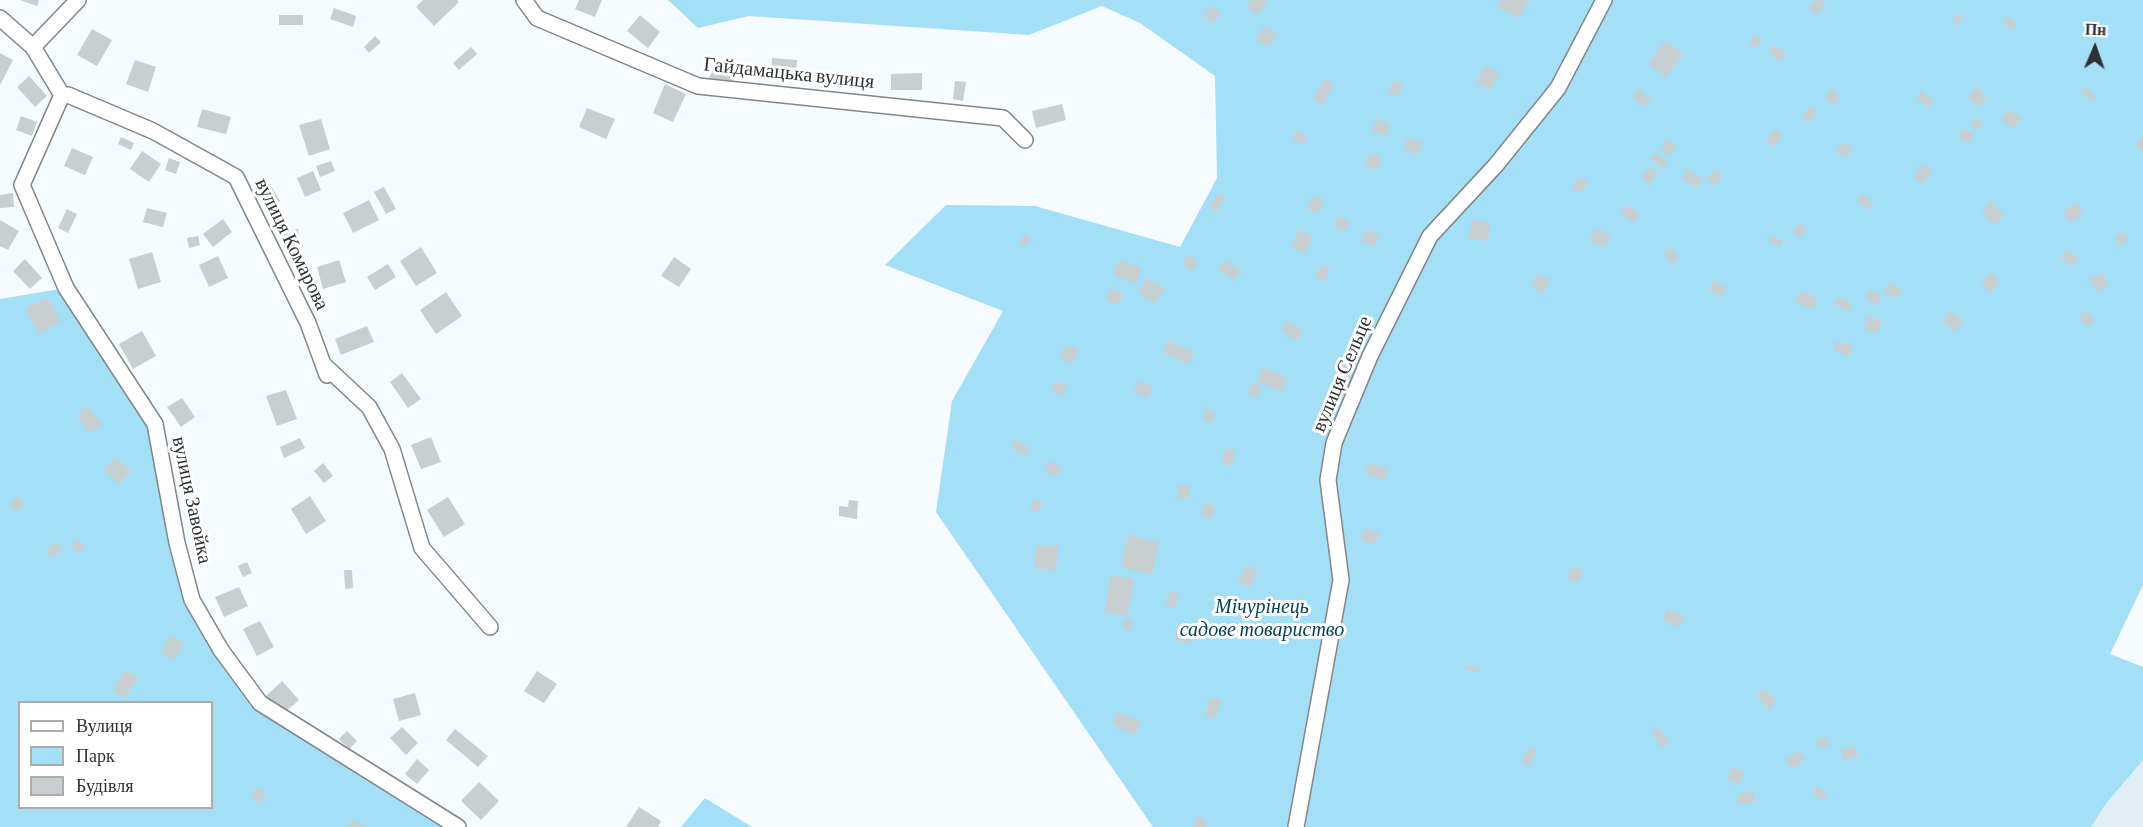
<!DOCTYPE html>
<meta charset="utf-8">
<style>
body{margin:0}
#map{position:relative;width:2143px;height:827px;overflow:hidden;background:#f5fbfe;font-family:"Crimson Pro",serif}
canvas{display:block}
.legend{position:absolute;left:18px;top:701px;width:195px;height:108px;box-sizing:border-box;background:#fff;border:2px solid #abadad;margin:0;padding:8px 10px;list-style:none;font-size:18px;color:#2e3132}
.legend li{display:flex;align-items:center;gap:12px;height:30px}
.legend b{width:30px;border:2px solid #abadad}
.north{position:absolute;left:2065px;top:18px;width:60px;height:60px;-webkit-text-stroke:4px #fff;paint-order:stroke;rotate:2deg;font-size:16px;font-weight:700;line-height:24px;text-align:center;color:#2e3132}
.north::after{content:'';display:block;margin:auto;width:21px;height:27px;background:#2e3132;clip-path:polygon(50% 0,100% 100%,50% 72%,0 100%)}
</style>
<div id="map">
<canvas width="2143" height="827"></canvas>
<ul class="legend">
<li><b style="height:8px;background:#fff"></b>Вулиця</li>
<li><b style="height:16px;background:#a4dff8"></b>Парк</li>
<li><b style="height:16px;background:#c8cfd0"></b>Будівля</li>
</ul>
<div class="north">Пн</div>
</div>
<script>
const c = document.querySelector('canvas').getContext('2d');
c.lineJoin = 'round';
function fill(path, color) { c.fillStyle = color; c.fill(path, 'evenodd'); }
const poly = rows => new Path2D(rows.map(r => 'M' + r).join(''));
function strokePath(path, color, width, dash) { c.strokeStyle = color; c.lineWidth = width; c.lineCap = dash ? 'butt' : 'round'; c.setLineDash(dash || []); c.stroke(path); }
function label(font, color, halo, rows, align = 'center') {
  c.font = font + ' "Crimson Pro",serif'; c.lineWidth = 6; c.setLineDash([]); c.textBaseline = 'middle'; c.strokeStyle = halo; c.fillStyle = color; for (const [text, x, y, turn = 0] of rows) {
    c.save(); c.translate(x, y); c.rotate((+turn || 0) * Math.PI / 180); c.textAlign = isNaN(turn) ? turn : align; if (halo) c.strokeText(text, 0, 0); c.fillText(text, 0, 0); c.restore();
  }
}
fill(poly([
 [2143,760,2143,827,2091,827,2105,805]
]), '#e0eef5');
fill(poly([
 [668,0,2143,0,2143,585,2110,654,2143,667,2143,760,2105,805,2091,827,1153,827,936,512,952,401,1003,311,885,265,946,205,1035,206,1180,247,1217,178,1215,76,1140,23,1102,6,1029,35,749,16,698,28],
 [66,288,155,424,192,600,260,703,458,827,0,827,0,299],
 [20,702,212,702,212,808,20,808],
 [705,798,752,827,681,827]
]), '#a4dff8');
fill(poly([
 [20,0,39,0,37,6],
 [423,0,457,0,459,2,434,26,416,7],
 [579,0,602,0,595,17,575,9],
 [1251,0,1264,0,1267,2,1257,15,1246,6],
 [1501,0,1529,0,1519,18,1497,7],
 [1816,0,1822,0,1826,4,1816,15,1808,7],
 [1210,6,1221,12,1214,23,1204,17],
 [334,8,356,16,353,27,330,19],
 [1957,13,1963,17,1957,25,1951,21],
 [279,15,303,15,303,25,279,25],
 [640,15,660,32,648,48,627,31],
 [2008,16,2018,24,2012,31,2002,22],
 [1264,26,1277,34,1268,47,1256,39],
 [92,29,112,40,97,66,77,55],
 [1754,35,1762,40,1756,48,1749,44],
 [375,36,381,42,369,53,364,47],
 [1665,41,1683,54,1666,77,1648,64],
 [1773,45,1786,53,1781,62,1768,53],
 [471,47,477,54,459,70,453,63],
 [0,53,13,60,0,85],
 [772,58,797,60,796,76,771,74],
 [135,60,156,67,148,92,126,84],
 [716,60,739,67,732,87,709,79],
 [1485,66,1499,74,1490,90,1476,82],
 [922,73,922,90,891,90,891,74],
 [29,76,47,96,35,107,17,87],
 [1325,79,1334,84,1322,105,1313,99],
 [955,81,966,82,963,101,953,99],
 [1393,81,1403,84,1398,97,1389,94],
 [665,84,686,94,673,122,653,113],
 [1976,87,1987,97,1979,107,1968,97],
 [2084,87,2096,97,2092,102,2080,91],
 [1832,89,1841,97,1834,105,1825,97],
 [1639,90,1651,98,1645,106,1633,98],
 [1921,91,1934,101,1929,107,1916,98],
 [1062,104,1066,120,1036,128,1032,111],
 [1809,106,1817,111,1810,123,1802,118],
 [587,108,615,119,606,139,579,127],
 [202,109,231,117,226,134,197,127],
 [2009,109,2021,118,2013,129,2001,119],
 [21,116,37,122,32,136,16,130],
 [1975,117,1983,125,1977,131,1970,124],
 [321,119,330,149,309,156,299,125],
 [1376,119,1390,124,1386,136,1372,131],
 [1963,128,1974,134,1969,143,1958,137],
 [1774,129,1782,135,1775,147,1766,141],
 [1297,130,1307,137,1302,145,1292,139],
 [2143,136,2143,152,2135,145],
 [121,137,134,143,131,150,118,144],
 [1407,138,1422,142,1419,154,1404,151],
 [1668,139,1676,146,1669,156,1660,150],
 [1842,141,1852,148,1846,158,1836,151],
 [72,148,93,157,85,175,64,166],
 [142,151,161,164,149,182,130,169],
 [1655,153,1668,163,1664,169,1650,159],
 [1368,154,1380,157,1378,170,1366,167],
 [169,158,180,162,176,174,165,170],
 [331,161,335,171,320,177,316,166],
 [1923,164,1932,170,1923,184,1914,177],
 [1651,167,1659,173,1649,184,1641,178],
 [1688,169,1703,178,1697,188,1682,179],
 [1716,169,1723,176,1714,186,1707,179],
 [313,171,321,190,305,197,297,178],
 [1578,177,1588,181,1582,193,1572,189],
 [271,186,280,201,267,209,258,193],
 [384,187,396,209,386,214,374,192],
 [13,193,14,207,0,208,0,195],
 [1219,193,1226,198,1216,212,1209,207],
 [1861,194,1874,203,1870,210,1856,201],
 [1315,195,1324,201,1316,214,1307,208],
 [369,200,379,220,353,233,343,213],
 [1990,202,2004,214,1995,225,1981,213],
 [2076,203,2083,214,2069,222,2063,211],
 [1627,205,1640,214,1634,223,1620,214],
 [147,208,167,213,163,227,143,222],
 [67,209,77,214,68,233,58,228],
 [1340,216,1350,223,1343,233,1333,225],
 [223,219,232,232,213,247,203,234],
 [0,220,19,231,8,250,0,246],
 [1472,220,1490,222,1488,241,1469,239],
 [1800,223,1807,229,1800,237,1793,232],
 [1596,228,1611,236,1604,248,1589,240],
 [298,229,299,236,284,238,283,231],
 [1367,229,1380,236,1374,247,1361,240],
 [1298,230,1312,235,1306,253,1292,248],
 [2124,232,2129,239,2120,245,2115,238],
 [1024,234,1031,238,1025,247,1019,243],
 [1772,235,1783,241,1780,247,1769,241],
 [198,236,200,245,189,248,187,238],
 [421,247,437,273,416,286,400,261],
 [1668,248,1679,257,1674,264,1663,255],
 [2065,249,2078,258,2072,266,2060,257],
 [152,252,161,282,138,289,129,259],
 [1191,254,1198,265,1189,271,1182,260],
 [218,256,228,278,209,287,199,265],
 [674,257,691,269,679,287,661,276],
 [25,259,42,278,30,289,13,271],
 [339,260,346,282,323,289,317,267],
 [1119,260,1142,268,1136,283,1113,275],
 [1225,260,1241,271,1234,280,1218,269],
 [388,264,396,277,375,290,367,277],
 [1321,265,1330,269,1325,281,1315,276],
 [2102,272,2109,285,2096,292,2089,280],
 [1991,273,2000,282,1990,292,1981,283],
 [1537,274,1550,279,1544,292,1532,287],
 [1146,278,1164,288,1156,303,1138,294],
 [1714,280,1726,288,1720,297,1708,289],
 [1890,282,1902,291,1896,299,1884,291],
 [1110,289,1123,293,1119,305,1106,300],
 [1801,290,1818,299,1812,310,1795,301],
 [1870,290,1882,296,1877,305,1865,299],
 [446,292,462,316,436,334,420,310],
 [47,297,61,321,39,334,25,309],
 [1838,297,1852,304,1848,311,1834,304],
 [1949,311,1963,321,1956,332,1942,322],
 [2086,311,2095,320,2088,327,2078,318],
 [1869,316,1882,321,1877,334,1864,328],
 [1287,321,1303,330,1297,340,1281,332],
 [367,326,374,342,341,355,335,339],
 [142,331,156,356,133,369,119,344],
 [1168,341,1194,352,1188,364,1163,353],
 [1836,341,1853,346,1850,356,1833,351],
 [1065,345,1078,349,1074,363,1060,359],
 [1342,363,1355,371,1348,381,1335,373],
 [1263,367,1288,379,1281,392,1257,381],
 [402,373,421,399,408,408,390,382],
 [1055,381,1067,386,1063,395,1051,390],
 [1138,381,1153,387,1147,398,1133,392],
 [1253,383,1262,387,1257,398,1248,394],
 [286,390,297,419,277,426,266,396],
 [182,398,195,417,181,427,167,407],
 [88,406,102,424,89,433,76,415],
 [1207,409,1216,414,1210,423,1202,418],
 [431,437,441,462,421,469,411,445],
 [300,438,305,448,284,458,280,447],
 [1016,440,1030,448,1025,456,1011,448],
 [1225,449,1235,451,1232,466,1222,463],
 [116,457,131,472,118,484,104,468],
 [1050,461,1062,468,1056,477,1044,470],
 [1369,462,1388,469,1383,481,1365,473],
 [323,463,333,476,324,483,314,471],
 [1189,485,1190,497,1178,498,1178,486],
 [18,496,25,503,16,512,9,505],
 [310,496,326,521,306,534,291,509],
 [448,497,465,524,444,537,427,510],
 [1035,499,1043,504,1037,513,1029,509],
 [849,500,858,501,857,519,839,516,839,506,848,507],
 [1204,503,1216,507,1212,519,1200,515],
 [1365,528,1379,532,1375,545,1361,540],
 [1128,535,1159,543,1152,574,1121,567],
 [78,540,85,547,79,553,71,547],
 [56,541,63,548,52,559,45,552],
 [1036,545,1058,546,1056,570,1034,568],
 [247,562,252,573,243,577,238,566],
 [1246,565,1258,571,1250,588,1238,582],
 [1577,566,1584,576,1572,584,1566,573],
 [344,570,352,570,353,588,345,589],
 [1111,575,1134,579,1127,616,1105,613],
 [239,587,248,606,224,617,215,597],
 [1170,591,1180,595,1174,608,1165,605],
 [1232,601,1244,605,1241,613,1230,610],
 [1667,609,1685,617,1680,627,1663,620],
 [1126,618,1134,623,1130,631,1122,626],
 [260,621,274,647,257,656,243,629],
 [1178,624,1194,627,1191,643,1175,640],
 [171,635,184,643,174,660,161,653],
 [1466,665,1481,669,1480,673,1465,670],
 [125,670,138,678,125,698,113,690],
 [537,671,557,684,544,703,524,691],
 [282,681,299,700,283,714,266,696],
 [1763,688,1777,701,1769,709,1756,696],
 [415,693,421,715,399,721,393,699],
 [1210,697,1221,700,1216,719,1205,716],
 [1118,712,1141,722,1135,735,1112,724],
 [402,727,418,743,406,755,390,738],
 [1659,728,1669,742,1662,748,1652,734],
 [455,729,488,756,478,767,446,740],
 [347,731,357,741,349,749,339,739],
 [1817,737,1829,738,1828,747,1816,746],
 [1855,746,1858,756,1843,760,1840,750],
 [1528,747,1536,750,1530,766,1522,763],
 [1798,751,1805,760,1792,769,1785,760],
 [417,759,429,770,417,784,405,774],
 [1731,767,1744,771,1740,784,1727,780],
 [479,782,499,801,481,820,461,801],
 [1817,786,1827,794,1822,801,1812,793],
 [258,787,266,792,260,803,251,798],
 [1753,791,1755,802,1738,804,1737,794],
 [639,807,661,821,658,827,626,827],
 [1197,816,1207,820,1205,827,1193,827],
 [351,820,367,827,348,827]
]), '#c8cfd0');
const minor = poly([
 [524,0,537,18,698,86,1003,118,1025,140],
 [0,18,33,47],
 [62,95,22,185,66,288,155,424,177,543,192,600,221,650,260,703,458,827],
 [62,95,68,95,153,131,236,177,308,323,327,375],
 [62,95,33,47,78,0],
 [324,365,369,407,392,449,422,548,490,627],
 [1296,827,1341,580,1328,480,1334,443,1370,356,1430,236,1496,165,1558,88,1604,0]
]);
strokePath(minor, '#818789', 18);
strokePath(minor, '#fff', 15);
label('20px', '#2e3132', '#fff', [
 ["Гайдамацька вулиця",789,73,6],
 ["вулиця Комарова",292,244,64],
 ["вулиця Сельце",1342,374,-67],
 ["вулиця Завойка",192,500,78]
]);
label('italic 20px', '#064357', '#fff', [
 ["Мічурінець",1262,607],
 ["садове товариство",1262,630]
]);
</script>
